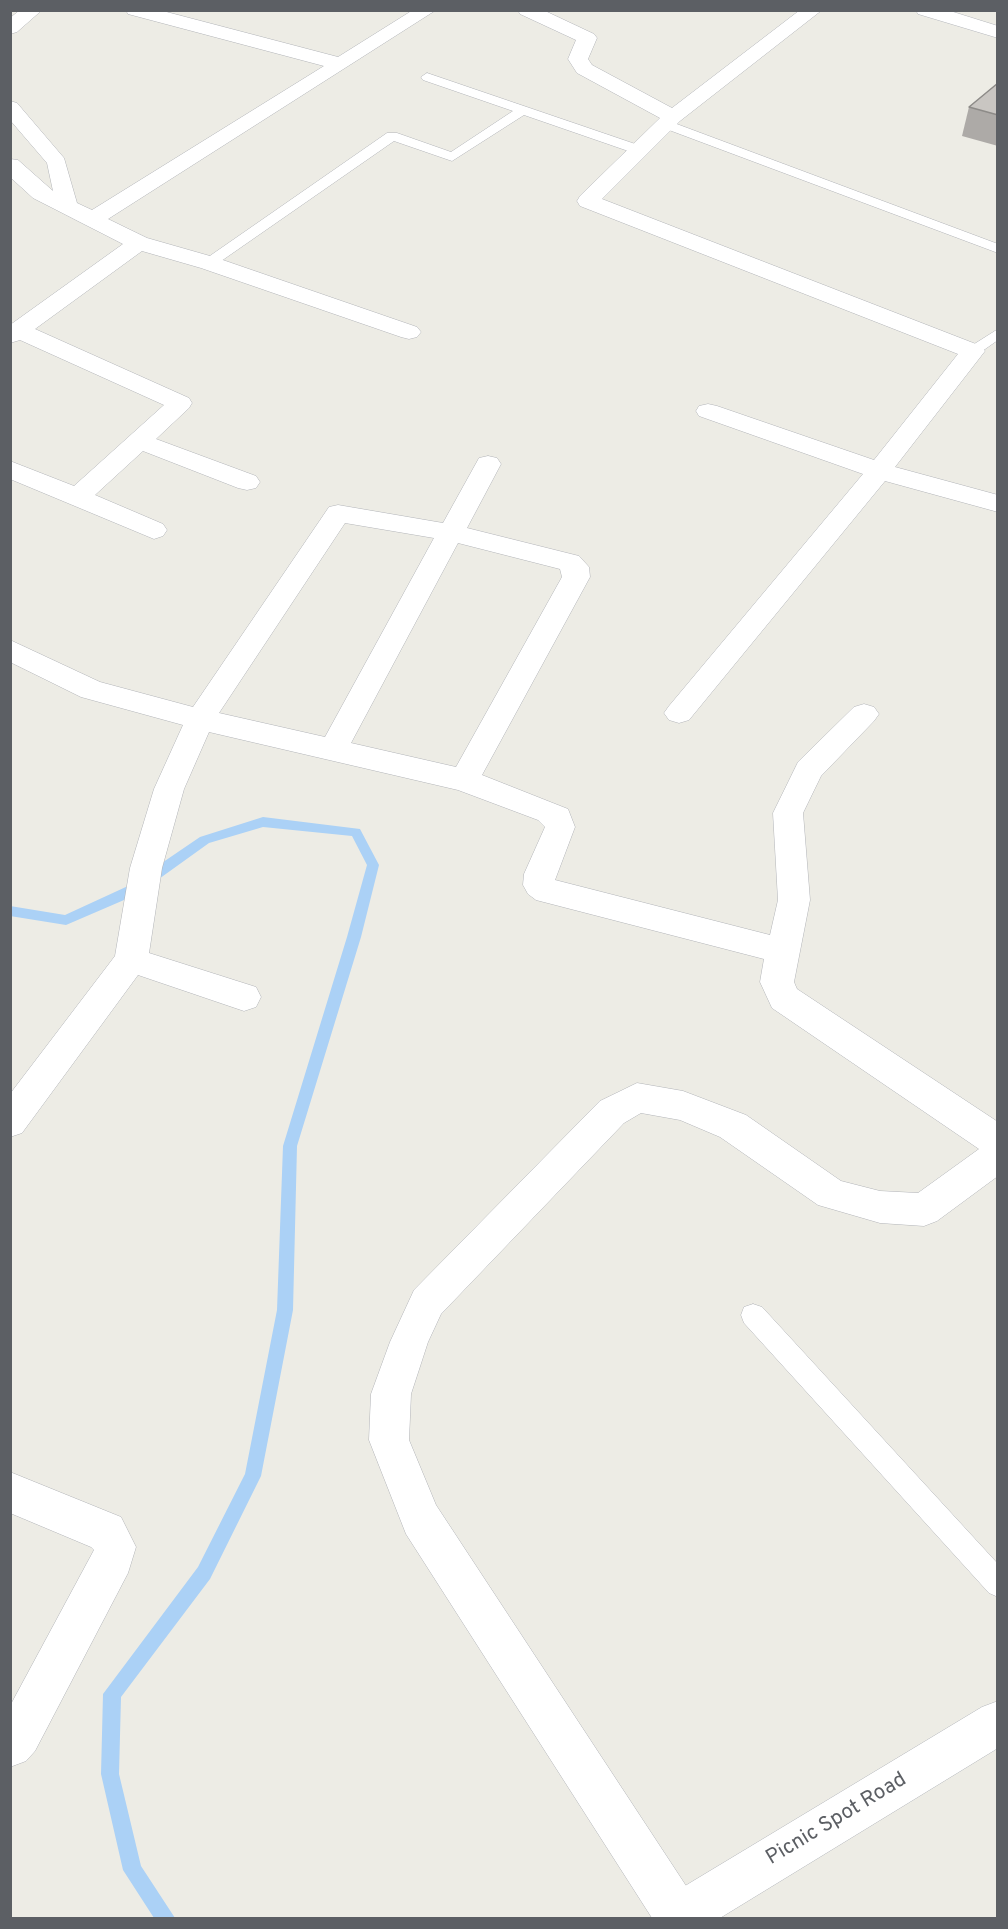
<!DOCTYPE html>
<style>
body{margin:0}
#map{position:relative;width:1008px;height:1929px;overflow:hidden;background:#edece5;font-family:Overpass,sans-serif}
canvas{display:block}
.frame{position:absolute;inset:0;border:12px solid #5c5f64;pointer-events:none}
</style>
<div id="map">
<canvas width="1008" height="1929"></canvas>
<div class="frame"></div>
</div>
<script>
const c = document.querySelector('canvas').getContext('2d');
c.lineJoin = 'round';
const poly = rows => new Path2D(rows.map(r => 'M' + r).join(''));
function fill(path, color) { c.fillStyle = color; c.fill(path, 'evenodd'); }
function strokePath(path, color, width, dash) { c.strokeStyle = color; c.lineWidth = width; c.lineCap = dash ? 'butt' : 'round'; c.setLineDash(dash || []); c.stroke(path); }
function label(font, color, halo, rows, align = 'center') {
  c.font = font + ' Overpass,sans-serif'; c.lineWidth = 5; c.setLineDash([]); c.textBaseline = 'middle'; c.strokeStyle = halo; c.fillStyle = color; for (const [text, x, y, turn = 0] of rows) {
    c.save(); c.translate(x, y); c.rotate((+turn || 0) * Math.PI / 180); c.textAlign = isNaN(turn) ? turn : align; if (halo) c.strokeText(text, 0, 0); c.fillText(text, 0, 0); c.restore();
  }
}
fill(poly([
 [263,817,360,829,379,865,361,937,297,1146,293,1310,261,1476,210,1579,121,1697,119,1774,141,1866,175,1918,154,1918,123,1870,101,1774,103,1694,198,1567,245,1474,277,1310,283,1146,347,937,367,865,352,836,263,827,209,843,138,894,66,925,10,916,10,906,65,915,128,886,200,837,263,817]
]), '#abd1f6');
const lane = poly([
 [427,73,644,147,646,150,639,154,634,153,524,115,452,161,394,141,214,266,204,266,202,263,204,260,387,133,397,133,451,152,513,111,423,80,421,77,427,73],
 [666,120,998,244,998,253,661,127,659,124,666,120],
 [998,329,998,340,978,354,968,354,965,351,968,348,998,329],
 [753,1304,762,1307,998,1564,998,1597,989,1593,744,1323,741,1315,744,1307,753,1304]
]);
const street = poly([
 [20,10,42,10,17,32,10,34,10,18,20,10],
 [126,10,159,10,338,57,413,10,436,10,108,219,147,238,217,258,417,327,421,332,417,337,409,339,401,337,201,268,142,251,35,329,189,398,192,403,189,408,156,439,256,476,260,482,256,488,247,490,238,488,143,451,95,495,163,524,167,530,163,536,154,539,10,479,10,461,74,486,164,405,20,340,10,343,10,325,123,244,33,198,10,177,10,159,18,160,53,191,47,163,10,120,10,101,17,103,64,158,77,203,92,210,324,66,128,14,126,10],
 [518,10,543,10,594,34,597,38,588,59,592,65,672,108,800,10,822,10,680,121,602,199,981,346,985,351,895,467,998,495,998,512,885,481,689,720,679,723,669,720,664,713,669,706,863,474,699,416,696,411,699,406,708,404,717,406,874,460,958,354,580,206,577,201,580,196,660,118,577,73,568,59,576,40,520,14,518,10],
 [488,456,497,458,501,464,467,528,579,556,589,567,590,577,482,775,568,809,575,827,555,880,770,935,778,900,773,813,798,762,854,707,864,704,874,707,879,714,874,721,821,776,803,813,810,900,794,982,797,989,998,1122,998,1176,937,1221,924,1226,880,1223,818,1205,720,1137,680,1120,641,1113,624,1123,441,1314,428,1342,411,1394,409,1440,436,1505,696,1901,702,1918,652,1918,406,1534,369,1440,371,1394,390,1342,414,1290,600,1101,637,1083,683,1091,746,1115,841,1181,880,1191,918,1193,979,1149,772,1008,760,982,764,959,536,900,528,894,523,885,524,874,545,827,538,820,458,790,209,732,184,789,162,868,149,953,256,987,261,997,256,1007,244,1011,138,975,22,1133,10,1137,10,1094,115,956,130,868,154,789,183,725,81,697,10,662,10,640,100,682,193,707,329,507,338,505,443,523,479,458,488,456],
 [345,523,434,538,325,737,219,713,345,523],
 [458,543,560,569,562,577,456,767,351,743,458,543],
 [10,1472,121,1517,136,1547,128,1573,35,1751,26,1761,10,1767,10,1706,94,1550,91,1547,10,1513,10,1472]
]);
const secondary = poly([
 [916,10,947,10,998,26,998,38,918,14,916,10],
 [998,1701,998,1748,720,1918,654,1918,660,1901,982,1707,998,1701]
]);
strokePath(lane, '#b2b4b8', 1);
strokePath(street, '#b2b4b8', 1);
strokePath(secondary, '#b3b6bb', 1);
fill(lane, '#fff');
fill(street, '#fff');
fill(secondary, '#fff');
fill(poly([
 [998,83,998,146,962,136,969,107]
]), '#adaaa7');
const building = poly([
 [998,83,998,115,969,107,998,83]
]);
fill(building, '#c9c6c2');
strokePath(building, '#8d8b88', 1.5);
label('21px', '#5c5f64', '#fff', [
 ["Picnic Spot Road",837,1820,-31]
]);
</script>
